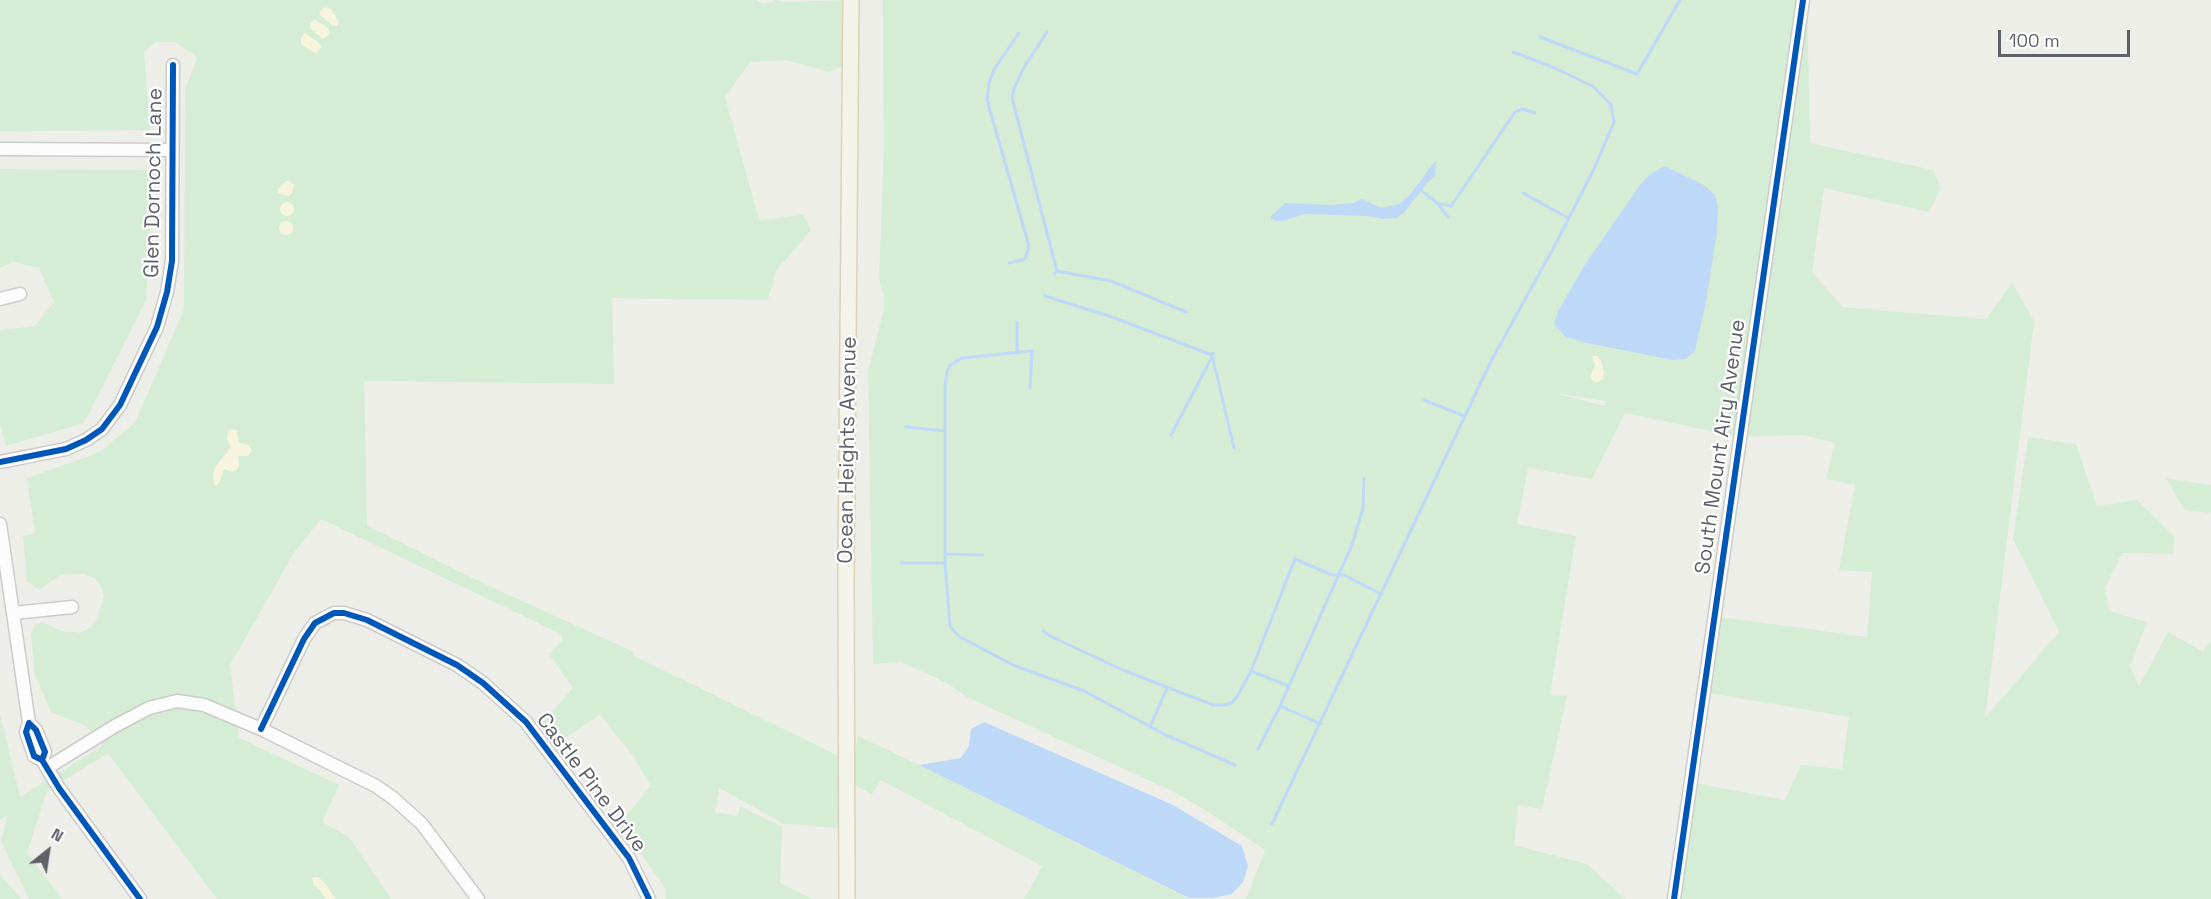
<!DOCTYPE html>
<style>
body{margin:0}
#map{position:relative;width:2211px;height:899px;overflow:hidden;background:#eeeee9;font-family:"Space Grotesk",sans-serif}
canvas{display:block}
.north{position:absolute;left:18px;top:821px;width:60px;height:60px;-webkit-text-stroke:4px #fff;paint-order:stroke;rotate:30deg;font-size:16px;font-weight:700;line-height:24px;text-align:center;color:#5e6168}
.north::after{content:'';display:block;margin:auto;width:21px;height:27px;background:#5e6168;clip-path:polygon(50% 0,100% 100%,50% 72%,0 100%)}
.scale{position:absolute;left:1998px;top:30px;width:132px;height:27px;box-sizing:border-box;border:3px solid #5e6168;border-top:0;padding-left:8px;font-size:18px;line-height:21px;white-space:nowrap;color:#5e6168;-webkit-text-stroke:4px #fff;paint-order:stroke}
</style>
<div id="map">
<canvas width="2211" height="899"></canvas>
<div class="north">N</div>
<div class="scale">100 m</div>
</div>
<script>
const c = document.querySelector('canvas').getContext('2d');
c.lineJoin = 'round';
function fill(path, color) { c.fillStyle = color; c.fill(path, 'evenodd'); }
const poly = rows => new Path2D(rows.map(r => 'M' + r).join(''));
function strokePath(path, color, width, dash) { c.strokeStyle = color; c.lineWidth = width; c.lineCap = dash ? 'butt' : 'round'; c.setLineDash(dash || []); c.stroke(path); }
function label(font, color, halo, rows, align = 'center') {
  c.font = font + ' "Space Grotesk",sans-serif'; c.lineWidth = 4.5; c.setLineDash([]); c.textBaseline = 'middle'; c.strokeStyle = halo; c.fillStyle = color; for (const [text, x, y, turn = 0] of rows) {
    c.save(); c.translate(x, y); c.rotate((+turn || 0) * Math.PI / 180); c.textAlign = isNaN(turn) ? turn : align; if (halo) c.strokeText(text, 0, 0); c.fillText(text, 0, 0); c.restore();
  }
}
fill(poly([
 [0,0,756,0,763,3,774,2,774,0,785,2,845,0,844,65,829,72,786,60,750,62,725,97,759,220,803,215,811,230,776,271,768,300,612,298,614,384,364,381,367,526,485,584,634,652,632,655,841,757,840,828,784,824,719,788,715,812,738,816,740,806,782,827,780,883,813,899,666,899,665,888,620,823,651,786,633,756,600,715,557,743,542,723,573,688,549,654,563,639,559,633,321,519,295,551,230,665,239,738,339,785,322,822,349,837,391,899,217,899,108,753,47,791,27,853,62,899,29,899,1,841,8,815,0,820,0,714,20,797,102,746,86,726,51,712,35,675,31,635,34,625,43,622,61,631,80,633,91,627,98,618,104,595,100,584,94,578,84,574,60,575,39,590,27,581,23,536,35,533,27,478,98,453,135,423,184,309,185,90,197,58,176,42,156,42,144,52,150,130,0,131],
 [883,0,1807,0,1810,143,1933,170,1941,188,1929,212,1824,188,1812,272,1843,307,1986,319,2012,283,2034,321,1985,718,2059,632,2013,539,2028,437,2076,444,2097,506,2137,500,2174,536,2173,554,2122,553,2105,587,2109,611,2147,622,2130,666,2139,686,2168,632,2203,652,2211,641,2211,899,1674,899,1689,782,1785,800,1801,765,1842,769,1849,717,1703,692,1713,616,1867,637,1872,572,1839,570,1855,485,1826,479,1835,443,1803,435,1739,437,1625,413,1592,479,1528,468,1517,524,1576,536,1550,695,1567,695,1542,809,1518,805,1514,845,1587,864,1625,899,1246,899,1265,850,1202,808,1172,791,967,697,947,683,901,662,873,664,868,371,884,309,884,295,879,279,884,149],
 [1554,393,1606,401,1606,402,1605,406],
 [0,169,153,170,146,300,84,423,6,446,0,424,0,330,35,326,54,302,39,268,13,262,0,268],
 [2166,478,2211,485,2211,513,2184,510],
 [858,736,919,765,1190,899,1024,899,1042,866,881,780,872,794,854,785,854,756],
 [0,875,21,899,0,899]
]), '#d5ecd5');
fill(poly([
 [325,7,332,10,339,22,337,26,333,26,320,15,319,12],
 [315,19,329,29,329,34,326,37,323,39,310,28,310,23],
 [305,33,319,43,321,47,317,54,301,45,301,38],
 [286,181,289,181,294,185,292,194,288,196,278,193,278,189],
 '280 209a7 7 0 1 1 14 0a7 7 0 1 1-14 0Z',
 '279 228a7 7 0 1 1 14 0a7 7 0 1 1-14 0Z',
 [1592,356,1596,356,1601,360,1604,373,1603,379,1596,383,1590,378,1595,365],
 [231,429,237,430,239,443,247,444,252,450,248,456,238,456,239,466,237,469,232,472,224,469,220,482,217,485,214,485,213,476,215,467,231,447,227,440,228,432],
 [318,877,324,882,336,899,326,899,320,890,314,885,312,878]
]), '#f7f4de');
fill(poly([
 [1436,160,1435,176,1427,183,1404,213,1396,218,1385,219,1366,216,1305,214,1282,221,1276,221,1271,219,1271,216,1285,203,1332,205,1353,203,1362,199,1382,208,1399,204,1409,196],
 [1665,166,1704,185,1715,195,1718,206,1717,232,1706,302,1695,351,1686,359,1673,360,1582,342,1566,337,1554,324,1558,311,1586,263,1640,185,1650,174],
 [984,722,1173,805,1242,846,1248,866,1243,882,1232,894,1213,898,1189,898,919,765,961,758,969,746,971,729]
]), '#bed9f8');
strokePath(poly([
 [1047,32,1023,69,1014,89,1012,98,1057,271],
 [1540,37,1637,74,1680,0],
 [1422,191,1437,203,1451,206,1515,112,1523,109,1535,113],
 [1523,193,1568,218],
 [1438,204,1448,217],
 [1009,263,1025,259,1029,246,987,100,989,83,995,68,1019,33],
 [1055,273,1057,271,1111,281,1186,312],
 [1045,296,1112,317,1212,355,1213,353],
 [1017,322,1017,352],
 [1212,355,1234,448],
 [1030,388,1032,351,962,358,950,365,947,372,945,387,945,563,950,627,960,637,1013,665,1084,691,1166,735,1235,765],
 [1424,400,1464,416],
 [906,427,945,431],
 [1171,435,1212,357],
 [946,554,983,555],
 [901,563,945,563],
 [1043,631,1052,637,1123,670,1213,705,1224,705,1232,703,1238,695,1251,671,1295,559,1332,575,1344,575,1381,594],
 [1251,671,1289,686],
 [1280,706,1321,724],
 [1150,727,1167,688],
 [1258,749,1280,706,1352,545,1363,508,1364,479],
 [1272,824,1490,363,1555,245,1594,169,1614,122,1611,105,1594,87,1555,68,1513,52]
]), '#bed9f8', 3);
const minor = poly([
 [0,149,172,150],
 [0,299,20,294],
 [0,462,66,449,86,440,102,429,120,405,157,327,167,292,172,261,173,65],
 [0,524,29,723],
 [14,613,72,607],
 [261,729,304,639,315,623,334,613,344,613,367,620,457,665,483,683,526,722,629,858,649,899],
 [42,760,45,752,36,730,29,723,26,732,34,756,42,760,59,788,140,899],
 [47,768,115,726,149,708,177,701,204,705,261,729,376,786,393,798,422,824,478,899],
 [1674,899,1803,0]
]);
const major = poly([
 [847,899,846,565,851,0]
]);
strokePath(minor, '#cbcccb', 15);
strokePath(major, '#d9d3b5', 18);
strokePath(minor, '#fcfcfc', 12);
strokePath(major, '#f4f3e9', 15);
strokePath(poly([
 [0,462,66,449,86,440,102,429,120,405,157,327,167,292,172,261,173,65],
 [261,729,304,639,315,623,334,613,344,613,367,620,457,665,483,683,526,722,629,858,649,899],
 [42,760,45,752,36,730,29,723,26,732,34,756,42,760,59,788,140,899],
 [1674,899,1803,0]
]), '#0057b8', 6);
label('21px', '#5e6168', '#fff', [
 ["Glen Dornoch Lane",154,183,-89],
 ["South Mount Airy Avenue",1721,447,-82],
 ["Ocean Heights Avenue",848,450,-89],
 ["Castle Pine Drive",591,783,53]
]);
</script>
